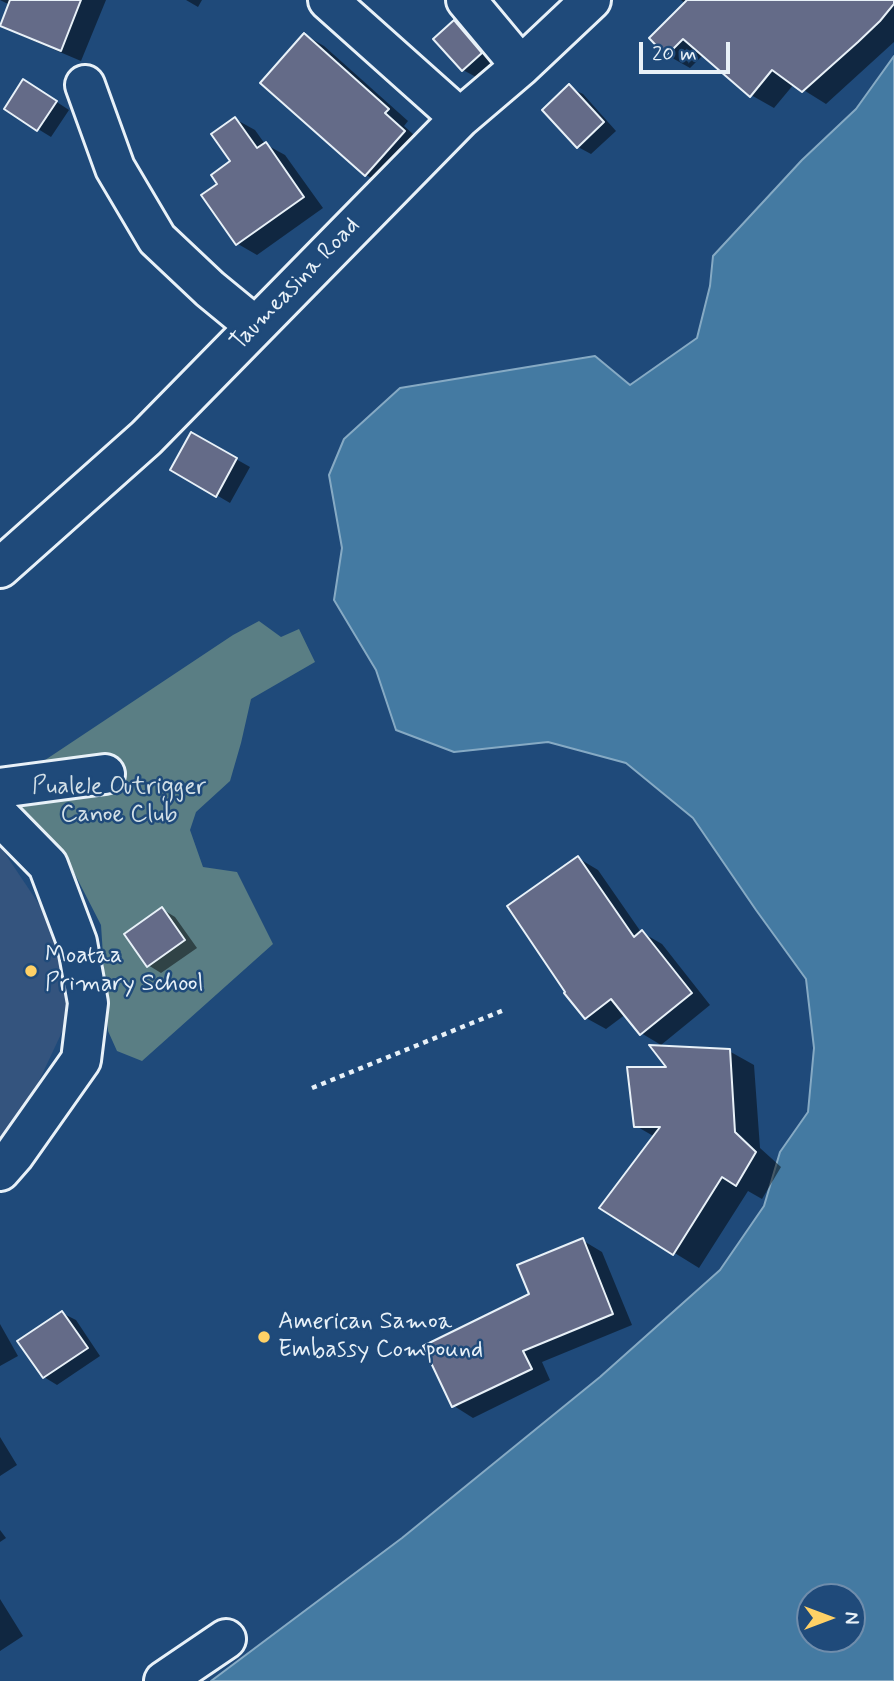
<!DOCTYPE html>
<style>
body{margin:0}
#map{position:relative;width:894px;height:1681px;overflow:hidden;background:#1f4a7a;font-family:Mynerve,sans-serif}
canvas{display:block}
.north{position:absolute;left:796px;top:1583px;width:70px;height:70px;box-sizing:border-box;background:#1f4a7a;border:2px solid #6f8dac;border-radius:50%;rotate:90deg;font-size:19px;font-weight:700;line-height:28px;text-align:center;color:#e8f1f8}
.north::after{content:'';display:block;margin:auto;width:24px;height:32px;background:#ffd166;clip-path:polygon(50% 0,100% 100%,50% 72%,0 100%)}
.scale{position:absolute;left:639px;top:42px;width:91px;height:32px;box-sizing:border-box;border:4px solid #e8f1f8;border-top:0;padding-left:9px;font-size:21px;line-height:24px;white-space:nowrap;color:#e8f1f8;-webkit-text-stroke:5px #1f4a7a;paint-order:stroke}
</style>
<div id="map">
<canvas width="894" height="1681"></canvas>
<div class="north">N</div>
<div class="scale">20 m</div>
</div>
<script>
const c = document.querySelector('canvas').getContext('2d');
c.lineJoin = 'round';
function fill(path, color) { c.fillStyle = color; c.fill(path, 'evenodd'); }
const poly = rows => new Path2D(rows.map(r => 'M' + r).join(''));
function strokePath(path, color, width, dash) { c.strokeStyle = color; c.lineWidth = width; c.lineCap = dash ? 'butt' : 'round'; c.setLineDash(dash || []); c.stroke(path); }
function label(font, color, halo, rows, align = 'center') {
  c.font = font + ' Mynerve,sans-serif'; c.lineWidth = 5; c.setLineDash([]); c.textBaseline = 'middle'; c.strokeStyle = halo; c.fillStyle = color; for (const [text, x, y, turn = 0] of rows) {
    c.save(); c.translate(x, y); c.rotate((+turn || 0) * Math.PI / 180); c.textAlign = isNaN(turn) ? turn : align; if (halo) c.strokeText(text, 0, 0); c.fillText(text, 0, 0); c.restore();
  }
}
fill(poly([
 [0,846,55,928,70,1015,23,1115,0,1140]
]), '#34547e');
fill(poly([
 [259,621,281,637,299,629,315,662,251,699,241,743,230,781,196,812,190,830,203,867,237,872,273,944,142,1061,117,1051,108,1031,101,925,64,853,12,816,0,790,233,635]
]), '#5a7e84');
const water = poly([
 [894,56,894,1681,211,1681,402,1538,600,1377,720,1270,764,1206,780,1152,808,1112,814,1048,806,979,756,910,693,818,626,763,548,742,454,752,396,730,376,670,334,600,342,548,329,475,344,439,400,388,595,356,630,385,697,338,710,286,713,256,802,160,856,109,894,56],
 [810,1597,852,1597,852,1639,810,1639,810,1597]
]);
fill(water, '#447aa2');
strokePath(water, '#86aac4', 2);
fill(poly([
 [0,0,106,0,81,61,22,36,2,25,10,5],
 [186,0,202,0,198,7],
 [681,0,894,0,894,42,826,104,794,84,774,108,751,95,703,55,690,68,667,55,686,4],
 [454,22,467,30,494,61,476,77,463,70],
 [305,35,324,46,408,121,404,126,423,143,385,186,366,175],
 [569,87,583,94,616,131,591,154,578,147],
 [37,89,69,110,51,137,38,129],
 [235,119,255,130,265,144,285,155,323,208,257,255,238,244,204,196,220,184,233,162],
 [192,434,250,467,230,503,172,469],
 [578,858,598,870,641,932,662,944,710,1005,661,1045,641,1033,626,1014,606,1029,586,1018,566,994],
 [162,909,175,917,197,948,161,973,148,965],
 [729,1051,754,1065,760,1148,781,1167,762,1199,748,1191,699,1268,602,1208,655,1137,636,1126,669,1069],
 [582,1240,602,1252,632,1325,542,1362,550,1380,473,1418,454,1406,531,1295],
 [62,1313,76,1320,100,1356,57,1385,44,1377],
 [0,1324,18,1356,0,1366],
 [0,1437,17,1465,0,1476],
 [0,1530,6,1538,0,1542],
 [0,1599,23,1636,0,1651]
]), '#0007');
const building = poly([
 [10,0,81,0,61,51,0,26,10,0],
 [687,0,894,0,894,4,880,21,858,42,802,92,772,70,750,97,683,39,666,56,649,38,687,0],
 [454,20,482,53,462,71,433,39,454,20],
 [304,33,389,109,385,113,405,131,365,176,260,83,304,33],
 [23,79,57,101,37,131,4,109,23,79],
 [569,84,604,122,577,148,542,110,569,84],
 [235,117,257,148,266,142,304,197,236,245,201,195,217,184,211,175,230,161,211,134,235,117],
 [191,432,237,458,216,497,170,470,191,432],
 [578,856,634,937,642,930,692,993,640,1035,611,999,585,1019,564,993,565,992,507,906,578,856],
 [162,907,185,940,147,967,124,934,162,907],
 [649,1045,730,1049,735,1132,756,1152,736,1186,722,1177,673,1255,599,1208,660,1127,634,1127,627,1067,666,1067,649,1045],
 [583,1238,613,1314,523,1351,532,1369,452,1407,423,1346,529,1294,517,1265,583,1238],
 [62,1311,88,1348,43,1378,17,1341,62,1311]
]);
fill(building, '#646b88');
strokePath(building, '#e8f1f8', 2);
const minor = poly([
 [328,0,460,118],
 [466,0,521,66],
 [85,85,115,168,157,239,210,289,255,326],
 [0,568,146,438,460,118,521,66,591,0],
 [0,788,105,774],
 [0,816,48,865,77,942,88,1003,81,1060,14,1155,0,1171],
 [164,1681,226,1639]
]);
strokePath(minor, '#e8f1f8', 44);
strokePath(poly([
 [312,1088,504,1010]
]), '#e8f1f8', 4.5, [5, 5]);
strokePath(minor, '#1f4a7a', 38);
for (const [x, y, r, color] of [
 [31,971,7,"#ffd166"],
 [264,1337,7,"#ffd166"]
]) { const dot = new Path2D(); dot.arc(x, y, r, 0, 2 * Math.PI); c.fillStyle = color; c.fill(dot); strokePath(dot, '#1f4a7a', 2.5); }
label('24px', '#e8f1f8', '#1f4a7a', [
 ["Taumeasina Road",296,285,-46]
]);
label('24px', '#d3e0e7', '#1f4a7a', [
 ["Pualele Outrigger",119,788],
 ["Canoe Club",119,816]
]);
label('24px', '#e8f1f8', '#1f4a7a', [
 ["Moataa",45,957],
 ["Primary School",45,985],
 ["American Samoa",278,1323],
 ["Embassy Compound",278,1351]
], 'left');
</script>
